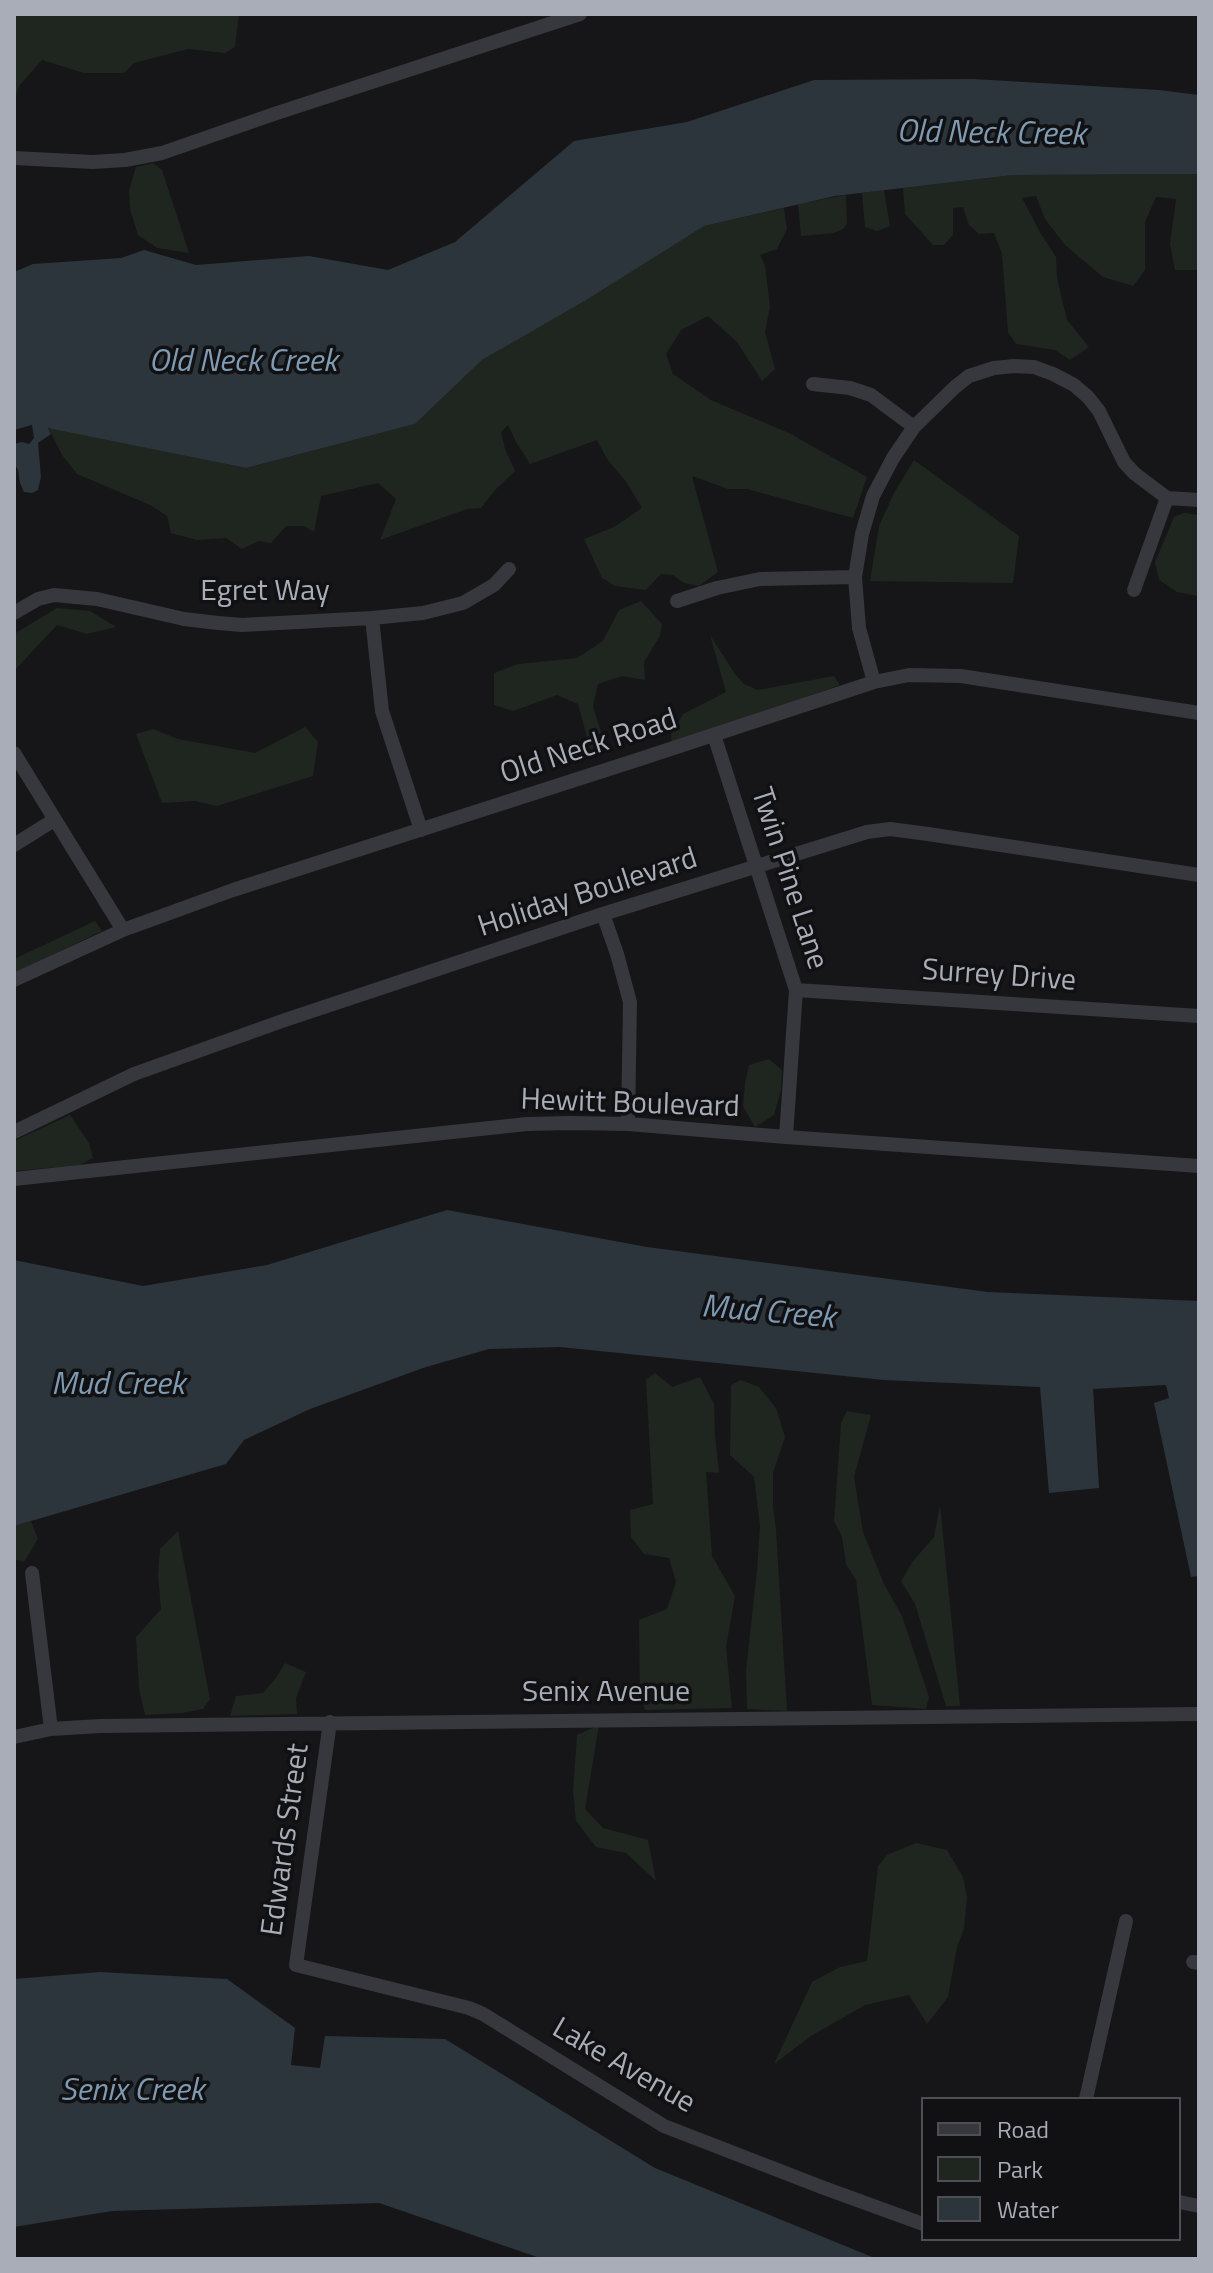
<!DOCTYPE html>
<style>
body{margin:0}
#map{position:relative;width:1213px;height:2273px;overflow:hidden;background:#161618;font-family:"Titillium Web",sans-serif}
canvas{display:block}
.frame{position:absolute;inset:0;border:16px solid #a8adb8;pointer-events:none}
.legend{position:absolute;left:921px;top:2097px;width:260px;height:144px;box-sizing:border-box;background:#111113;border:2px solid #4d4f55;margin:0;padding:10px 14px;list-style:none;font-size:24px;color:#a8adb8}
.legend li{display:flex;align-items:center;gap:16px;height:40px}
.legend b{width:40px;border:2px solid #4d4f55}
</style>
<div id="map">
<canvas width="1213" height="2273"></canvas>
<div class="frame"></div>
<ul class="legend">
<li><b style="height:10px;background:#37383d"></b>Road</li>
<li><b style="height:22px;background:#1e261f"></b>Park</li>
<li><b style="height:22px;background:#2c353c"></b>Water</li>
</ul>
</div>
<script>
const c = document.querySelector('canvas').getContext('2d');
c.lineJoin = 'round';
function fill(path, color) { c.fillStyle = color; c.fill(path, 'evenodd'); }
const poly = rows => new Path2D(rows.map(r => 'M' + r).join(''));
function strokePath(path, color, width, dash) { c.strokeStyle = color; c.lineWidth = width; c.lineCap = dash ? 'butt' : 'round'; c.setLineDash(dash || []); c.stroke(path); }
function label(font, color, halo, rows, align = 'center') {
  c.font = font + ' "Titillium Web",sans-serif'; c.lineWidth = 7; c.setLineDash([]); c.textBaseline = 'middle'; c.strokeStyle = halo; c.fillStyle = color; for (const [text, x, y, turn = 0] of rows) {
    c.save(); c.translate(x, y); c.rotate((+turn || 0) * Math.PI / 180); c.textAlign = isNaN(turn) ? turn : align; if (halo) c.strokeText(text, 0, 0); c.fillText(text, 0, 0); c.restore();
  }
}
fill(poly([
 [14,14,239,14,235,47,225,53,188,49,134,63,124,73,84,73,42,60,19,86,14,101],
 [153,163,162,170,189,253,157,248,138,235,130,209,129,190,136,167],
 [1199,174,1199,270,1175,270,1170,244,1176,199,1156,197,1145,222,1145,270,1133,286,1103,277,1065,245,1045,219,1036,196,1022,198,1041,234,1056,257,1057,278,1067,320,1089,347,1070,360,1055,350,1016,344,1008,332,1002,254,994,233,979,234,969,225,963,207,953,208,953,235,944,245,933,245,905,214,903,188,1013,175],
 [884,190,890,226,877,231,865,227,862,193],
 [846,195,847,224,843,229,834,233,801,236,798,204],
 [784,208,787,229,777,249,760,255,765,265,770,307,765,332,775,369,762,381,737,342,708,316,681,330,666,354,673,374,711,400,789,433,867,477,853,518,747,489,728,489,692,476,718,572,699,586,684,583,673,575,661,574,646,590,615,586,602,578,584,539,614,527,642,508,627,483,607,459,597,440,530,464,516,442,508,425,501,432,505,449,515,471,494,491,481,508,467,509,380,540,396,499,378,483,321,496,314,532,304,526,286,526,271,543,259,541,242,549,226,538,197,540,171,533,167,516,150,505,77,474,62,455,48,427,246,468,415,424,482,360,704,226],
 [914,460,1019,536,1013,583,870,581,879,526,894,493],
 [1184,513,1199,515,1199,596,1177,592,1159,580,1155,562,1174,517],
 [641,601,662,624,660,636,644,662,645,680,622,676,598,684,593,706,606,748,593,759,578,704,557,695,513,711,494,705,494,673,518,664,577,658,603,641,619,610],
 [57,608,90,611,116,627,87,634,57,625,14,671,14,634],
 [710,635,735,674,744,684,758,690,834,676,840,685,672,744,671,734,683,714,726,692],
 [305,727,318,742,313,776,217,806,195,801,162,803,136,734,153,729,178,739,255,753],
 [95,921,102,931,14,973,14,959],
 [769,1059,782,1070,781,1090,774,1115,755,1127,743,1106,745,1083,749,1065],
 [70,1115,89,1143,93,1158,80,1165,14,1171,14,1141],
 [655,1373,672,1387,700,1377,714,1404,715,1436,719,1473,706,1472,712,1556,735,1596,726,1647,732,1708,645,1710,640,1694,639,1620,667,1609,676,1582,669,1558,644,1554,631,1537,630,1510,653,1504,646,1380],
 [741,1380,759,1387,776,1408,785,1437,773,1473,773,1506,776,1530,787,1711,747,1709,746,1671,757,1570,760,1526,754,1477,730,1455,731,1385],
 [847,1411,871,1415,854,1477,863,1532,884,1584,902,1616,929,1697,926,1709,872,1705,856,1580,846,1564,842,1537,834,1521,841,1423],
 [940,1505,960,1706,946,1706,915,1604,901,1581,913,1561,934,1537],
 [31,1521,38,1539,24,1562,14,1559,14,1526],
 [178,1531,210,1699,203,1709,182,1713,145,1715,139,1689,136,1637,161,1609,158,1574,160,1549],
 [285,1663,306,1672,296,1698,297,1714,230,1716,236,1696,263,1693,276,1678],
 [599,1725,585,1809,603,1828,648,1840,656,1881,626,1853,596,1847,576,1821,573,1791,577,1735],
 [916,1843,947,1850,963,1877,967,1898,964,1929,957,1947,948,1997,927,2024,909,1995,865,2005,811,2036,774,2064,812,1982,840,1967,867,1961,878,1866,887,1855]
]), '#1e261f');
fill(poly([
 [973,79,1159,90,1199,95,1199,174,1013,175,835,196,704,226,586,300,482,360,415,424,246,468,48,428,51,434,38,443,41,477,38,490,32,493,24,492,20,483,18,470,14,463,14,444,22,442,29,444,34,438,32,425,14,430,14,272,33,264,121,258,144,250,196,265,309,256,388,270,455,242,574,141,687,122,814,80],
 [447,1210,647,1247,988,1292,1199,1301,1199,1576,1191,1577,1154,1403,1169,1398,1166,1385,1093,1389,1099,1488,1049,1493,1040,1387,884,1380,560,1347,489,1349,426,1367,310,1409,244,1440,226,1464,14,1526,14,1260,143,1286,267,1265],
 [100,1972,227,1979,295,2028,291,2065,320,2068,325,2036,445,2039,655,2168,877,2259,543,2259,379,2203,112,2211,14,2227,14,1979]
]), '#2c353c');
strokePath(poly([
 [14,158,93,162,125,160,162,153,274,114,580,14],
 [813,384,850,388,871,395,914,427],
 [1134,590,1167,498],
 [677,601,717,588,760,579,855,577],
 [14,613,38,599,54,595,97,599,184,619,218,623,242,625,372,618,423,613,463,603,494,585,509,569],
 [372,618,382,711,421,830],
 [874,682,859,628,855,577,862,534,873,496,893,458,914,427,955,387,969,376,994,368,1014,366,1034,367,1053,374,1074,385,1088,397,1099,411,1124,462,1134,473,1167,498,1199,500],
 [714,735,796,990,786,1137],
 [14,753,123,930],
 [14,845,54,820],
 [603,914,617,954,630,1002,628,1124],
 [14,980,123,930,233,890,640,759,874,682,909,675,961,676,1199,713],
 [796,990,1199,1016],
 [14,1132,134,1074,285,1020,603,914,867,832,890,829,928,834,1199,875],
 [14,1179,527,1124,570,1123,628,1124,786,1137,1199,1166],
 [32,1573,51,1729],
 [330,1722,296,1965,469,2008,483,2014,664,2126,824,2188,923,2224],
 [14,1737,51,1729,100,1726,1199,1714],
 [1193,1962,1199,1963],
 [1086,2099,1126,1921],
 [1179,2202,1199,2206]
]), '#37383d', 14);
label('30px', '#a8adb8', '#111113', [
 ["Egret Way",265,593],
 ["Old Neck Road",589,748,-18],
 ["Twin Pine Lane",788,879,72],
 ["Holiday Boulevard",588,894,-18],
 ["Surrey Drive",999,977,4],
 ["Hewitt Boulevard",630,1105,2],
 ["Senix Avenue",606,1694],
 ["Edwards Street",287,1840,-82],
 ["Lake Avenue",623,2067,30]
]);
label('italic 32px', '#7f9bb3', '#111113', [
 ["Old Neck Creek",991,135,1],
 ["Old Neck Creek",243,363],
 ["Mud Creek",768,1314,5],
 ["Mud Creek",118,1386],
 ["Senix Creek",132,2092]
]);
</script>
